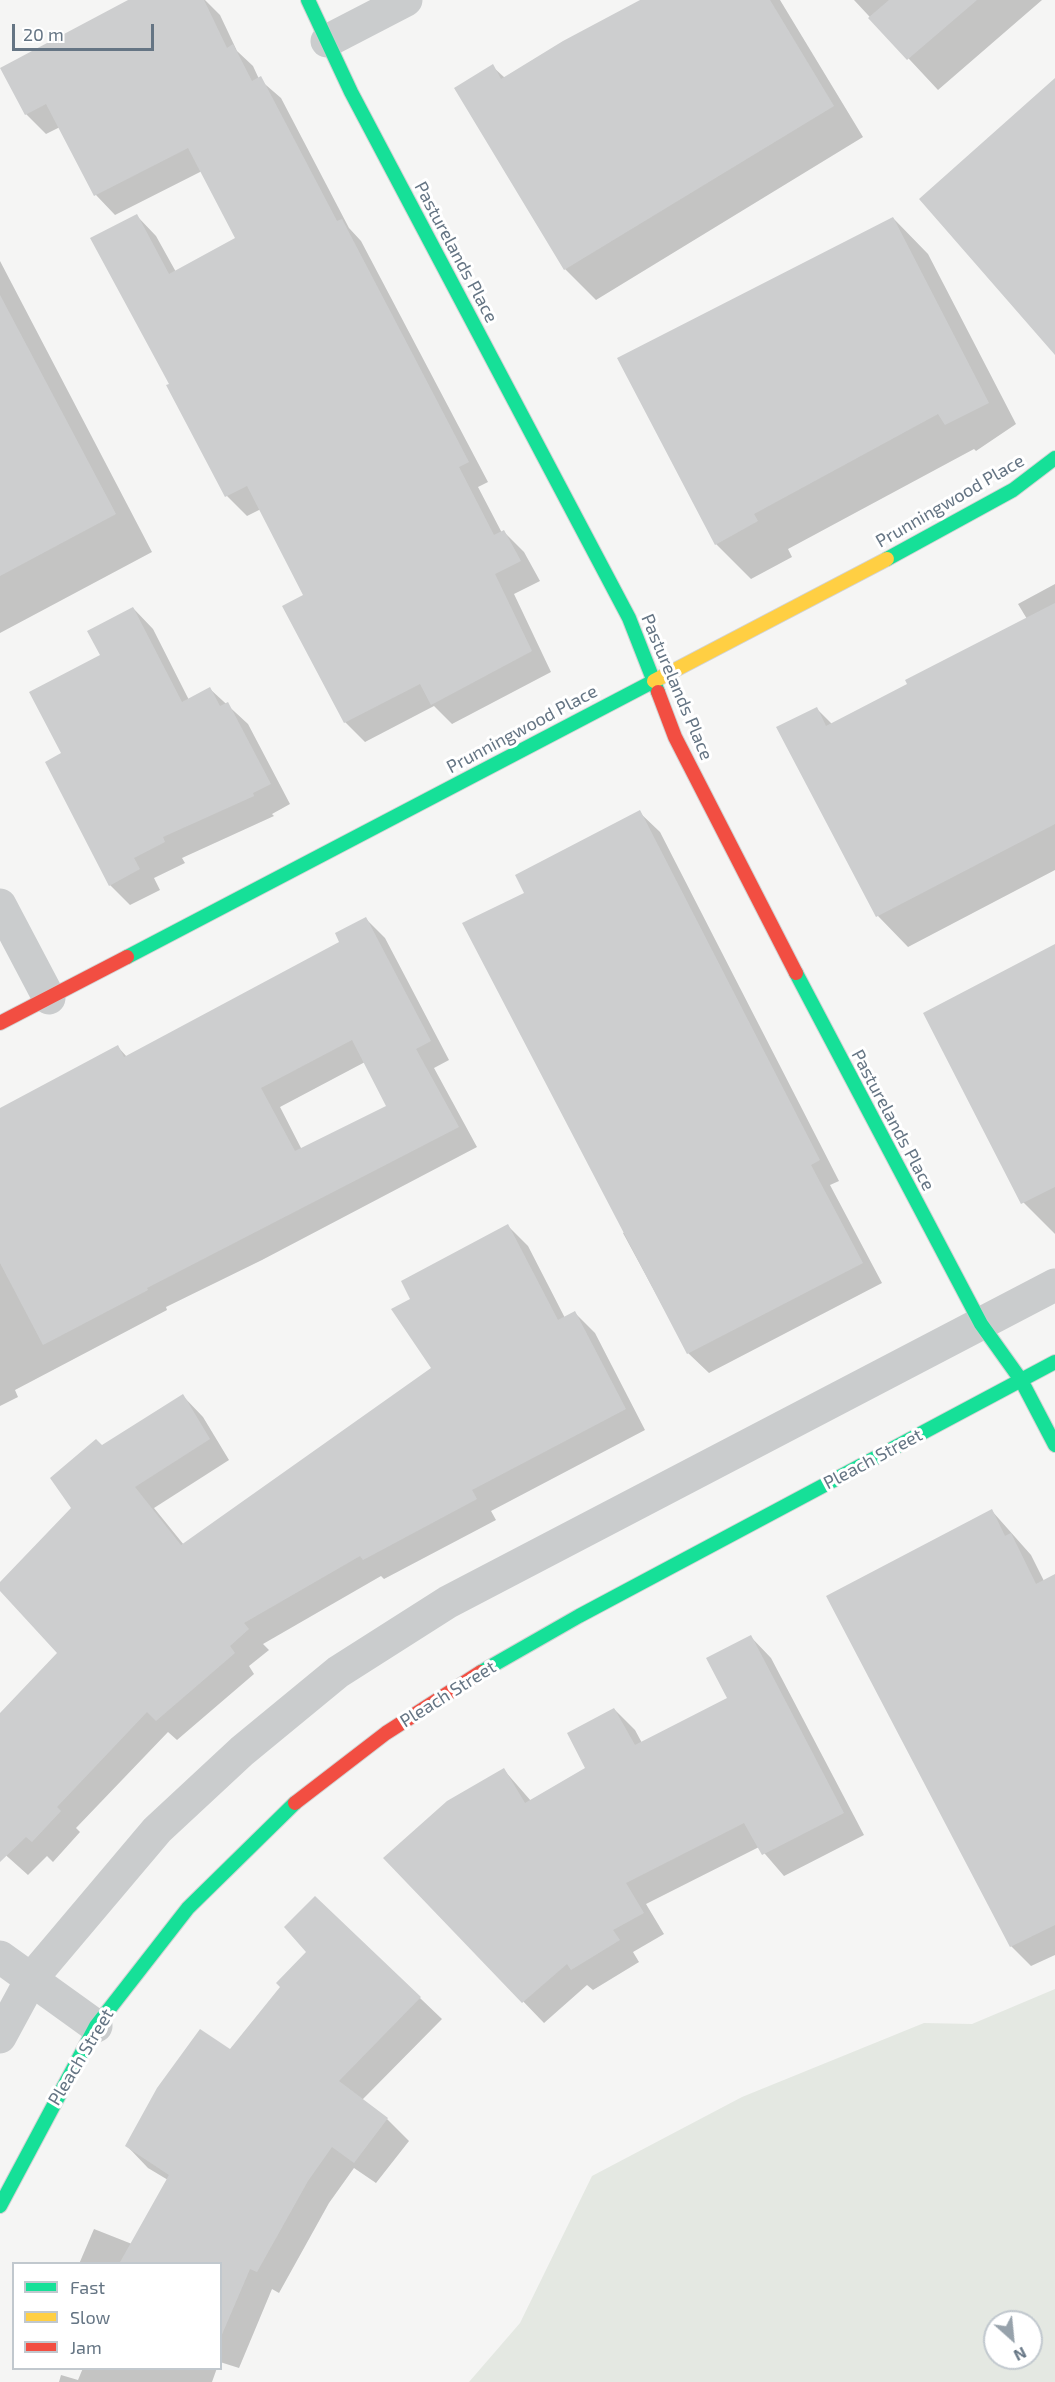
<!DOCTYPE html>
<style>
body{margin:0}
#map{position:relative;width:1055px;height:2382px;overflow:hidden;background:#f5f5f4;font-family:"Exo 2",sans-serif}
canvas{display:block}
.legend{position:absolute;left:12px;top:2262px;width:210px;height:108px;box-sizing:border-box;background:#fff;border:2px solid #c1c8ce;margin:0;padding:8px 10px;list-style:none;font-size:18px;color:#657584}
.legend li{display:flex;align-items:center;gap:12px;height:30px}
.legend b{width:30px;border:2px solid #c1c8ce}
.north{position:absolute;left:983px;top:2310px;width:60px;height:60px;box-sizing:border-box;background:#fff;border:2px solid #c1c8ce;border-radius:50%;rotate:153deg;font-size:16px;font-weight:700;line-height:24px;text-align:center;color:#657584}
.north::after{content:'';display:block;margin:auto;width:21px;height:27px;background:#97a2ab;clip-path:polygon(50% 0,100% 100%,50% 72%,0 100%)}
.scale{position:absolute;left:12px;top:24px;width:142px;height:27px;box-sizing:border-box;border:3px solid #657584;border-top:0;padding-left:8px;font-size:18px;line-height:21px;white-space:nowrap;color:#657584;-webkit-text-stroke:4px #fff;paint-order:stroke}
</style>
<div id="map">
<canvas width="1055" height="2382"></canvas>
<ul class="legend">
<li><b style="height:8px;background:#16e098"></b>Fast</li>
<li><b style="height:8px;background:#ffcf43"></b>Slow</li>
<li><b style="height:8px;background:#f24e42"></b>Jam</li>
</ul>
<div class="north">N</div>
<div class="scale">20 m</div>
</div>
<script>
const c = document.querySelector('canvas').getContext('2d');
c.lineJoin = 'round';
function fill(path, color) { c.fillStyle = color; c.fill(path, 'evenodd'); }
const poly = rows => new Path2D(rows.map(r => 'M' + r).join(''));
function strokePath(path, color, width, dash) { c.strokeStyle = color; c.lineWidth = width; c.lineCap = dash ? 'butt' : 'round'; c.setLineDash(dash || []); c.stroke(path); }
function label(font, color, halo, rows, align = 'center') {
  c.font = font + ' "Exo 2",sans-serif'; c.lineWidth = 6; c.setLineDash([]); c.textBaseline = 'middle'; c.strokeStyle = halo; c.fillStyle = color; for (const [text, x, y, turn = 0] of rows) {
    c.save(); c.translate(x, y); c.rotate((+turn || 0) * Math.PI / 180); c.textAlign = isNaN(turn) ? turn : align; if (halo) c.strokeText(text, 0, 0); c.fillText(text, 0, 0); c.restore();
  }
}
fill(poly([
 [1055,1989,1055,2382,469,2382,520,2323,592,2176,742,2097,924,2023,972,2024],
 [995,2322,1031,2322,1031,2358,995,2358]
]), '#e4e8e2');
fill(poly([
 [131,0,205,0,220,15,237,51,253,66,259,79,281,98,349,228,361,241,488,482,478,487,502,533,504,532,524,552,540,581,514,594,551,672,452,724,434,706,365,742,345,722,305,595,261,509,247,516,227,496,137,216,156,236,176,272,237,239,202,171,115,215,96,195,60,127,46,134,26,114],
 [644,0,780,0,863,137,596,300,565,269,492,66,505,78],
 [854,0,1042,0,938,90],
 [893,218,928,254,1016,424,976,451,974,449,788,549,792,557,751,579,716,544],
 [0,261,152,552,0,633],
 [1055,584,1055,870,908,947,878,916,778,728,817,709,832,724,909,685,1027,619,1018,604],
 [133,608,153,629,189,700,210,689,248,724,290,804,272,814,274,816,182,858,185,863,154,878,160,890,130,905,110,885,63,754,102,656],
 [639,812,660,832,839,1181,830,1185,882,1283,709,1373,688,1353,623,1233,627,1231,526,893],
 [366,919,385,938,449,1060,434,1068,477,1147,262,1260,166,1307,167,1310,15,1390,18,1397,0,1406,0,1120,118,1047,127,1057,341,942],
 [365,1062,388,1107,302,1150,280,1107],
 [1055,946,1055,1234,1021,1200],
 [507,1225,528,1246,565,1318,575,1313,595,1333,645,1430,491,1511,496,1520,384,1579,381,1576,263,1644,269,1650,249,1666,254,1674,177,1740,168,1732,76,1828,80,1832,53,1862,47,1856,28,1875,0,1850,0,1715,59,1653,0,1589,0,1584,73,1508,102,1447,183,1396,203,1417,229,1460,154,1508,184,1545,433,1369,412,1299],
 [992,1511,1031,1555,1044,1581,1055,1591,1055,1955,1031,1966,1011,1946],
 [750,1636,771,1658,864,1835,784,1876,759,1847,646,1904,664,1934,633,1952,639,1962,593,1990,587,1985,544,2023,385,1858,504,1770,531,1801,587,1768,614,1709,635,1730,642,1743,729,1699],
 [315,1898,442,2019,362,2100,387,2119,409,2141,376,2183,354,2168,329,2203,279,2293,272,2289,239,2368,220,2362,220,2264,79,2264,94,2229,132,2244,168,2180,148,2168,127,2146,230,2051,308,1953],
 [83,2368,217,2368,212,2382,59,2382,61,2375,78,2380]
]), '#0003');
fill(poly([
 [128,0,204,0,227,48,233,44,252,81,261,76,337,221,342,219,469,462,459,467,494,535,504,530,521,561,495,574,532,651,431,705,420,684,344,723,282,606,303,595,247,486,225,497,166,385,169,384,90,238,137,214,169,274,235,238,188,148,94,196,46,104,25,115,0,68],
 [640,0,770,0,834,106,564,270,454,88,493,64,501,79,563,41],
 [889,0,977,0,907,60,868,18],
 [1055,78,1055,355,919,199],
 [893,217,989,403,945,425,938,414,754,514,758,521,715,545,617,358],
 [0,295,116,514,0,576],
 [1055,603,1055,824,876,917,776,727,817,707,826,726,907,684,905,680],
 [133,607,182,702,210,687,220,706,228,702,271,784,253,793,254,796,163,837,165,842,134,858,140,869,109,886,45,762,61,753,29,692,100,655,87,631],
 [640,810,820,1160,811,1165,863,1263,687,1354,462,923,524,893,515,875],
 [366,917,431,1041,416,1049,459,1127,147,1288,148,1290,43,1345,0,1263,0,1108,118,1045,124,1057,339,942,335,933],
 [352,1040,386,1106,295,1151,261,1088],
 [1055,944,1055,1187,1021,1204,923,1013],
 [508,1224,558,1320,575,1311,626,1409,472,1490,477,1499,363,1560,360,1556,244,1623,249,1629,230,1646,235,1653,156,1721,147,1712,57,1807,61,1811,32,1842,26,1837,0,1862,0,1713,57,1653,0,1591,0,1582,71,1508,50,1478,96,1439,102,1445,183,1394,210,1439,135,1487,181,1545,431,1368,391,1309,410,1299,401,1281],
 [992,1509,1005,1536,1011,1533,1036,1584,1055,1574,1055,1925,1010,1947,826,1596],
 [751,1635,844,1813,762,1855,744,1823,626,1883,644,1913,613,1930,620,1940,571,1970,567,1964,522,2003,383,1858,447,1801,504,1768,525,1803,585,1768,567,1733,614,1708,635,1745,727,1698,706,1658],
 [315,1896,421,1997,339,2081,388,2118,354,2163,332,2147,308,2181,257,2272,250,2269,220,2339,220,2264,119,2264,169,2175,125,2146,157,2088,200,2029,230,2049,280,1987,276,1983,306,1952,284,1927]
]), '#cdcecf');
const fast = poly([
 [308,0,351,92,629,618,658,692],
 [887,559,1013,490,1055,458],
 [127,957,654,681],
 [796,973,981,1324,1021,1380,1055,1445],
 [481,1672,579,1616,1055,1362],
 [0,2206,96,2026,188,1908,295,1803]
]);
const slow = poly([
 [654,681,887,559]
]);
const jam = poly([
 [658,692,675,737,796,973],
 [0,1023,127,957],
 [295,1803,386,1733,481,1672]
]);
strokePath(fast, '#d2d3d3', 16);
strokePath(slow, '#d2d3d3', 16);
strokePath(jam, '#d2d3d3', 16);
strokePath(poly([
 [327,41,406,0],
 [0,905,49,998],
 [0,1957,96,2026],
 [0,2037,32,1978,157,1830,242,1751,338,1672,448,1602,1055,1285]
]), '#cacccd', 33);
strokePath(fast, '#16e098', 14);
strokePath(slow, '#ffcf43', 14);
strokePath(jam, '#f24e42', 14);
label('18px', '#657584', '#fff', [
 ["Pasturelands Place",456,252,62],
 ["Prunningwood Place",950,501,-30],
 ["Pasturelands Place",677,687,67],
 ["Prunningwood Place",522,729,-28],
 ["Pasturelands Place",893,1120,62],
 ["Pleach Street",873,1459,-28],
 ["Pleach Street",448,1694,-32],
 ["Pleach Street",81,2057,-59]
]);
</script>
